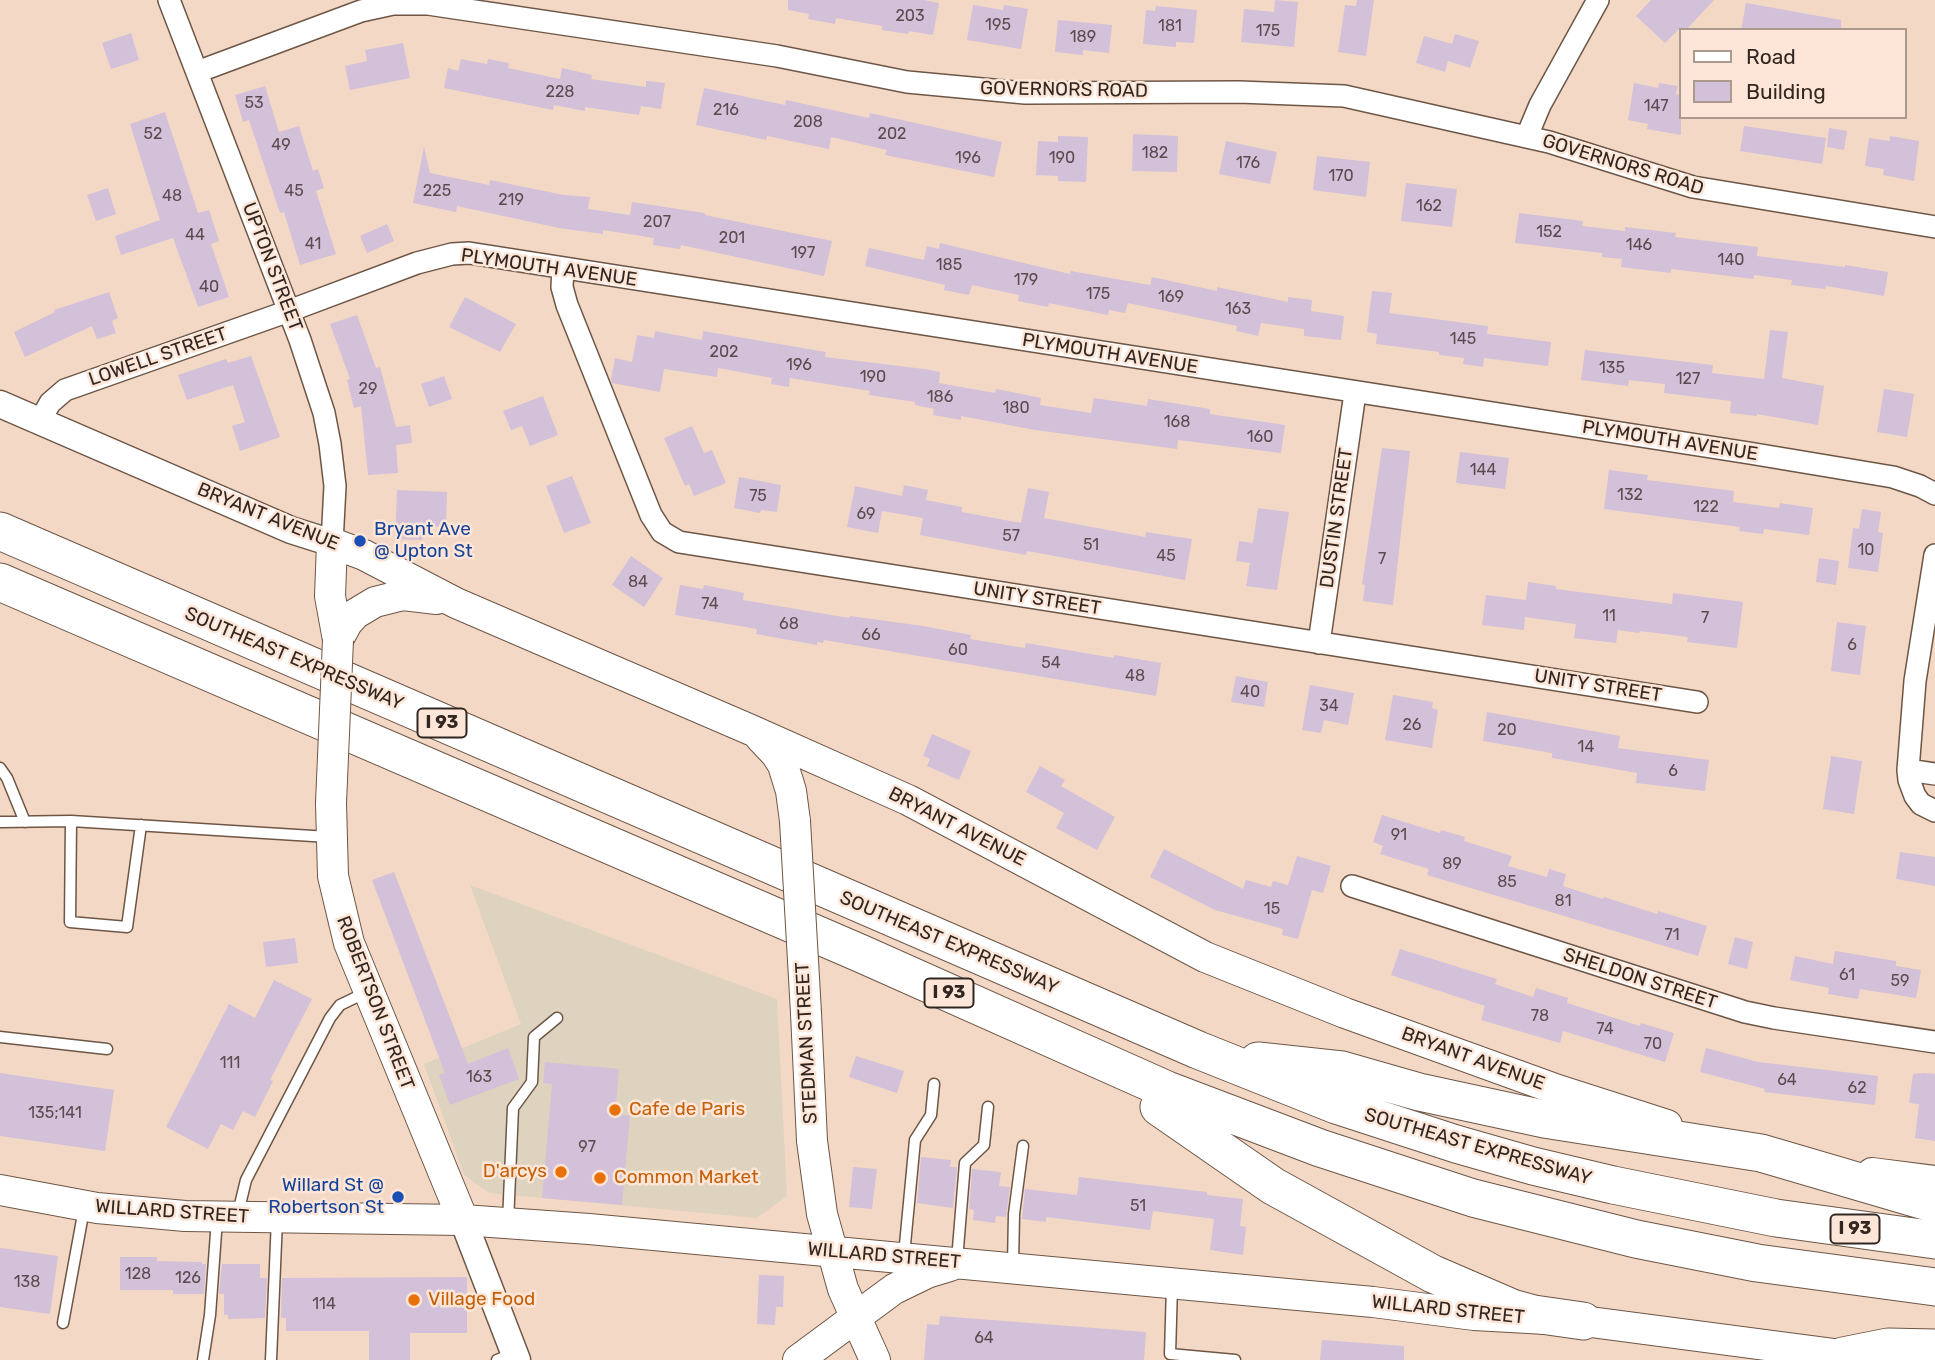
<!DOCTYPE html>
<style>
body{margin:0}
#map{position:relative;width:1935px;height:1360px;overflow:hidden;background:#f4d8c6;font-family:Rubik,sans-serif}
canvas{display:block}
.legend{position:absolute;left:1679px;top:28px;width:228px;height:91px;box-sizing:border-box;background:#fde6d7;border:2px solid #ab998e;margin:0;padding:9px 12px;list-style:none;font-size:21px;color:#312620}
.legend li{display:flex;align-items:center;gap:14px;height:35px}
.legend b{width:35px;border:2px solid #ab998e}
</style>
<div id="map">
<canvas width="1935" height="1360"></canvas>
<ul class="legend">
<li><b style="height:9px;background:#fff"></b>Road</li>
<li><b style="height:19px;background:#d3c0d9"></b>Building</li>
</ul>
</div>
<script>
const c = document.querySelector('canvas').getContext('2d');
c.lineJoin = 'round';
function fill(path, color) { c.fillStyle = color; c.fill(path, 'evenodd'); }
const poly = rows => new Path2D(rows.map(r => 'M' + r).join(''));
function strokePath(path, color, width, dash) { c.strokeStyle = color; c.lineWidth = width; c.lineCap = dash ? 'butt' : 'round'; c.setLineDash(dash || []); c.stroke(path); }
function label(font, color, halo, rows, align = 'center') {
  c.font = font + ' Rubik,sans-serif'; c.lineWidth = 5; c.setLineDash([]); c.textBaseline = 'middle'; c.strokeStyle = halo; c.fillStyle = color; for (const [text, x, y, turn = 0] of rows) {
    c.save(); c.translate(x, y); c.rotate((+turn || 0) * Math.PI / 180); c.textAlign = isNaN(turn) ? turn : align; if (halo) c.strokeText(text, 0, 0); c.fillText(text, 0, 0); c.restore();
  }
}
fill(poly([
 [470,885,777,999,787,1196,757,1218,489,1193,464,1175,424,1064,521,1024]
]), '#ded3bf');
fill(poly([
 [788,0,924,0,939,3,933,35,909,31,908,34,882,30,882,26,836,18,835,24,808,19,809,14,788,10],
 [1275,0,1298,2,1294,47,1241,42,1244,9,1274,12],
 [1357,0,1374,0,1366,56,1338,52,1345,5,1356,6],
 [1651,0,1714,0,1686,30,1678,30,1665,43,1636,16],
 [1746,3,1841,20,1841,30,1741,30],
 [973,5,1003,10,1004,5,1028,9,1021,49,967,40],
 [1156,6,1197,10,1194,43,1176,42,1176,47,1143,44,1146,10,1155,11],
 [1058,20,1112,25,1109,53,1083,50,1083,55,1055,52],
 [131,33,139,60,111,69,102,43],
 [1455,34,1479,41,1470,68,1448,61,1445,72,1416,63,1424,36,1452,44],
 [403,43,410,78,350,90,345,66,367,61,365,50],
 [461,59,487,64,488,59,509,63,508,68,560,79,562,68,592,75,591,79,646,87,646,81,665,83,661,109,641,106,639,115,585,107,585,111,554,105,553,110,444,88,448,68,458,71],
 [1634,83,1658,88,1659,83,1678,86,1676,94,1681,95,1681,135,1647,129,1648,124,1628,120],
 [265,86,279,132,299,126,313,171,318,169,324,188,316,191,336,254,300,265,284,212,280,213,249,120,243,122,235,95],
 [704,88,785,105,786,100,869,118,870,113,1002,142,994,177,885,155,887,150,831,137,829,149,767,136,766,140,696,125],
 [165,112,198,213,209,210,219,241,211,244,229,297,198,307,173,238,121,255,115,236,160,220,130,124],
 [1744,126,1826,138,1822,164,1740,151],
 [1829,128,1847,131,1844,150,1827,147],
 [1133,134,1178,136,1177,172,1132,171],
 [1058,136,1088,137,1086,182,1058,181,1058,176,1036,175,1038,141,1058,142],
 [1890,136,1919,141,1914,181,1883,175,1884,169,1865,166,1869,138,1890,141],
 [1226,141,1277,152,1270,184,1219,174],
 [424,147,430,173,489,185,490,180,564,195,590,197,588,209,630,215,632,202,705,213,705,215,832,241,824,276,681,245,680,249,653,245,654,238,603,230,603,234,559,228,457,206,456,212,413,203],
 [1317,156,1370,162,1366,197,1313,190],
 [1406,183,1457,189,1452,227,1401,221],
 [108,188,116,214,96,221,87,195],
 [1519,213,1583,221,1582,226,1625,231,1625,227,1676,233,1675,237,1758,247,1757,256,1845,267,1845,265,1888,272,1884,296,1826,286,1825,289,1791,285,1792,280,1754,275,1754,279,1671,269,1671,273,1621,267,1622,259,1602,257,1602,253,1515,243],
 [387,224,394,241,367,253,360,236],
 [940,243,1070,274,1071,271,1150,285,1152,277,1217,291,1217,287,1288,302,1288,297,1312,300,1311,311,1344,316,1341,340,1304,336,1304,329,1261,323,1258,336,1236,331,1237,326,1128,303,1125,313,1109,310,1108,315,1049,303,1048,307,1018,301,1019,295,972,285,969,295,944,290,945,285,865,266,869,248,924,260,927,246,939,249],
 [1372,291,1392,293,1389,313,1488,326,1487,334,1551,342,1548,366,1484,358,1483,367,1463,364,1464,358,1439,355,1439,352,1376,344,1377,334,1367,332],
 [109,292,118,318,112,321,116,333,97,339,92,326,25,357,14,332,55,312,54,310],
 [465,297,516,324,500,352,449,327],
 [357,315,376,368,380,367,396,427,410,425,412,443,396,445,398,473,368,475,361,406,354,408,347,380,350,379,330,324],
 [1770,330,1788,332,1782,378,1824,386,1818,425,1757,414,1757,416,1730,413,1731,401,1664,393,1665,384,1629,380,1628,386,1581,380,1585,350,1713,365,1712,373,1764,379],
 [655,331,702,340,703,331,826,352,825,357,924,369,940,372,939,383,995,393,996,389,1041,398,1040,405,1091,413,1094,398,1147,406,1148,399,1210,409,1210,414,1285,425,1281,453,1178,440,1177,449,1035,430,961,416,961,420,933,415,934,409,915,405,915,402,869,395,870,391,790,378,789,387,771,384,772,378,718,368,717,377,664,369,660,392,612,383,611,379,615,358,632,362,637,335,654,338],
 [251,356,280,437,240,451,232,426,245,422,233,385,187,400,178,375,226,359,228,363],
 [444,376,452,399,429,407,421,384],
 [1884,389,1914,394,1907,437,1877,432],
 [543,396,558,435,530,446,522,426,511,430,503,411],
 [692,426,704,453,712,450,726,483,694,496,689,484,685,486,664,438],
 [1382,448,1410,451,1393,605,1363,601,1365,585,1362,584],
 [1460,452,1509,458,1505,489,1456,483],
 [1609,470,1648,475,1647,480,1734,491,1733,502,1779,508,1780,503,1813,508,1809,535,1764,529,1763,534,1739,531,1740,527,1604,509],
 [572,476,591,523,564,533,546,486],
 [739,477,781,485,777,512,761,510,760,513,734,508],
 [904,485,928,490,926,500,962,507,962,512,1021,523,1028,488,1049,492,1044,518,1145,537,1146,532,1192,539,1185,580,1027,551,1026,555,920,535,923,518,882,511,878,533,847,527,855,486,902,496],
 [397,490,447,492,446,527,423,526,422,540,395,539],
 [1258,508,1289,512,1277,590,1246,586,1250,563,1236,561,1239,541,1253,543],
 [1862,509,1881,512,1878,532,1883,533,1878,572,1848,568,1853,528,1859,529],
 [631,556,663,578,644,607,612,585],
 [1819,558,1839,561,1836,585,1816,582],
 [1528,582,1556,586,1556,589,1672,604,1673,593,1743,602,1737,648,1687,642,1688,637,1640,631,1639,633,1618,630,1616,643,1574,638,1576,624,1525,617,1524,630,1482,625,1486,595,1526,600],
 [680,585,703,589,704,585,744,593,743,600,849,618,850,616,923,626,971,635,970,639,1025,648,1026,643,1114,658,1114,655,1161,663,1156,696,824,640,823,643,817,642,817,645,756,634,757,629,675,615],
 [1837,622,1866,626,1860,675,1831,671],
 [1236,676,1268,682,1264,707,1231,702],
 [1310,685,1354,693,1348,725,1324,720,1321,733,1302,730],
 [1393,695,1433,702,1432,708,1438,710,1432,748,1385,740],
 [1487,712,1620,736,1618,748,1709,760,1705,791,1636,783,1637,773,1552,758,1552,753,1483,741],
 [932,734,971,751,959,780,927,766,930,759,923,756],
 [1831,756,1862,761,1854,814,1823,809],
 [1040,766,1065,780,1061,786,1115,817,1097,850,1056,828,1064,813,1026,792],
 [1382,815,1440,833,1441,830,1465,837,1464,841,1512,856,1508,866,1547,877,1549,869,1566,874,1563,886,1603,899,1604,897,1657,914,1658,911,1707,926,1698,956,1427,875,1429,869,1380,854,1383,846,1373,842],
 [1164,849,1243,889,1246,880,1271,887,1273,881,1288,885,1297,856,1331,866,1323,893,1312,890,1298,939,1282,935,1283,929,1215,910,1150,877],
 [1900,852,1935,857,1935,886,1896,879],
 [394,872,468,1064,508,1048,519,1079,450,1105,439,1075,445,1073,372,880],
 [1735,937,1753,942,1747,969,1728,964],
 [295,938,298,963,266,967,263,942],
 [1400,949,1497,979,1495,984,1533,997,1536,988,1568,998,1567,1003,1640,1026,1641,1023,1674,1033,1665,1062,1563,1031,1560,1043,1481,1020,1485,1006,1391,975],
 [1835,951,1896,961,1896,966,1921,970,1916,998,1860,989,1858,999,1828,994,1829,988,1790,980,1795,956,1833,964],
 [274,980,312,999,270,1080,273,1081,255,1117,243,1111,233,1130,221,1124,208,1149,166,1127,229,1004,255,1018],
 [1706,1048,1758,1062,1878,1076,1875,1105,1764,1092,1765,1089,1700,1072],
 [856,1056,904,1071,897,1093,849,1077],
 [545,1062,619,1069,615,1114,630,1116,622,1205,542,1198,552,1084,543,1083],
 [0,1073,114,1090,105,1151,0,1136],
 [1923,1073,1935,1074,1935,1141,1915,1138,1919,1104,1909,1103,1913,1074],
 [921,1157,951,1160,950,1167,957,1167,953,1208,917,1203],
 [853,1167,877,1169,872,1209,849,1207],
 [972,1169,1001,1172,999,1186,1010,1187,1006,1217,996,1216,995,1223,973,1220,974,1210,969,1209],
 [1079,1177,1207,1192,1207,1195,1243,1199,1240,1226,1246,1227,1243,1255,1210,1250,1214,1219,1153,1211,1150,1230,1046,1217,1046,1222,1022,1219,1025,1189,1077,1195],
 [0,1248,58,1256,50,1314,0,1307],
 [120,1257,157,1257,157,1261,202,1262,202,1264,206,1264,204,1294,173,1294,173,1290,120,1290],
 [222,1264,260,1264,260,1278,267,1278,265,1318,228,1319,228,1315,224,1315,224,1294,219,1294],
 [759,1275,784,1276,783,1307,776,1307,775,1325,757,1324],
 [467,1277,467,1333,410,1333,410,1360,369,1360,369,1331,286,1331,286,1318,281,1318,282,1278],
 [940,1316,1146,1332,1144,1360,924,1360,927,1324,939,1325],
 [1322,1340,1404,1346,1404,1360,1320,1360]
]), '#d3c0d9');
const service = poly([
 [0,768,7,778,25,822],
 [71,821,70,922,127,927,141,825],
 [0,822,71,821,329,837],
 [0,1037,107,1049],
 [238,1213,246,1180,330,1018,340,1005,367,992],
 [508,1222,513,1108,532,1082,534,1037,557,1018],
 [904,1255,915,1140,931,1115,934,1084],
 [957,1260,965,1163,984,1145,988,1107],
 [1013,1265,1014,1214,1023,1146],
 [1172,1286,1170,1354,1235,1360],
 [63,1323,84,1209],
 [203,1360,210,1315,217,1219],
 [271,1360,277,1219],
 [497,1360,515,1353]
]);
const minor = poly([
 [169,0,300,340,324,413,330,444,335,486,332,543],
 [197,72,361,11,393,4,428,4,777,56,907,82,1025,93,1239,92,1344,96,1549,142,1693,187,1935,227],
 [1527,136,1540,105,1598,0],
 [563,268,562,287,567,305,651,515,662,532,679,542,1697,702],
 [40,421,50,403,65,390,289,311,417,263,452,254,469,253,1749,453,1893,477,1920,486,1935,494],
 [1935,555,1915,681,1908,770,1909,780,1915,796,1921,804,1935,811],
 [1319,643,1355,393],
 [1908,770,1935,774],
 [1352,886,1745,1012,1774,1018,1935,1042]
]);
const tertiary = poly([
 [0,404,291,530,332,543],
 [463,1220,517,1360]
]);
const secondary = poly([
 [338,640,330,596,332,543,364,555,456,603,751,730,908,800,1205,957,1345,1013,1558,1090,1667,1125],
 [338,640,347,623,355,614,375,602,403,595,437,599],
 [760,737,776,754,783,765,791,791,795,821],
 [331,803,333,876,349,943,463,1220],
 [806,1013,812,1141,822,1214,843,1289,875,1360],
 [1872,1173,1935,1181],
 [0,1190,97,1208,185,1216,463,1220,589,1229,1373,1302,1474,1315,1583,1321,1865,1358],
 [798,1360,894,1289,927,1273,950,1266]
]);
const motorway = poly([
 [0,531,1198,1050,1336,1105,1456,1144,1533,1166,1613,1185,1776,1218,1935,1240],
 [0,582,862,954,1167,1090,1320,1148,1473,1198,1636,1239,1757,1263,1935,1287],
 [1258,1061,1342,1070,1419,1092,1544,1119,1761,1153,1935,1204],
 [1159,1107,1273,1186,1433,1274,1512,1308,1534,1314,1583,1321],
 [1843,1356,1888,1347,1935,1348]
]);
strokePath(service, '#6d5646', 13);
strokePath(minor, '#6d5646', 24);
strokePath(tertiary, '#6d5646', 29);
strokePath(secondary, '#6d5646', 32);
strokePath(motorway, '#6d5646', 39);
strokePath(service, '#fff', 10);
strokePath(minor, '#fff', 21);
strokePath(tertiary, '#fff', 26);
strokePath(secondary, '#fff', 30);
strokePath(motorway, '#fff', 37);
const secondaryBridge = poly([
 [331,803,338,640],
 [795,821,806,1013]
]);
strokePath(secondaryBridge, '#6d5646', 32, []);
strokePath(secondaryBridge, '#fff', 30);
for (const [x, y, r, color] of [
 [360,541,7,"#1a4fb4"],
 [615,1110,7,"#e8710a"],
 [561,1172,7,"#e8710a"],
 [600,1178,7,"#e8710a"],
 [398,1197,7,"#1a4fb4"],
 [414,1300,7,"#e8710a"]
]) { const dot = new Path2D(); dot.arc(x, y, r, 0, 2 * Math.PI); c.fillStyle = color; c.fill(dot); strokePath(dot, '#fde6d7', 2.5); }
label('16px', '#5a4c4e', null, [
 ["203",910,16],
 ["195",998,25],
 ["181",1170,26],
 ["175",1268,31],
 ["189",1083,37],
 ["228",560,92],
 ["53",254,103],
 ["147",1656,106],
 ["216",726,110],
 ["208",808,122],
 ["52",153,134],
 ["202",892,134],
 ["49",281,145],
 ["182",1155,153],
 ["196",968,158],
 ["190",1062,158],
 ["176",1248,163],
 ["170",1341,176],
 ["45",294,191],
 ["225",437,191],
 ["48",172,196],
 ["219",511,200],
 ["162",1429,206],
 ["207",657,222],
 ["152",1549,232],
 ["44",195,235],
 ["201",732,238],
 ["41",313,244],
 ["146",1639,245],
 ["197",803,253],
 ["140",1731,260],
 ["185",949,265],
 ["179",1026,280],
 ["40",209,287],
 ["175",1098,294],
 ["169",1171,297],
 ["163",1238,309],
 ["145",1463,339],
 ["202",724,352],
 ["196",799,365],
 ["135",1612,368],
 ["190",873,377],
 ["127",1688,379],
 ["29",368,389],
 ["186",940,397],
 ["180",1016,408],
 ["168",1177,422],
 ["160",1260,437],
 ["144",1483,470],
 ["132",1630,495],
 ["75",758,496],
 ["122",1706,507],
 ["69",866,514],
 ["57",1011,536],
 ["51",1091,545],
 ["10",1866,550],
 ["45",1166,556],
 ["7",1382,559],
 ["84",638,582],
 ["74",710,604],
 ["11",1609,616],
 ["7",1705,618],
 ["68",789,624],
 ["66",871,635],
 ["6",1852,645],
 ["60",958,650],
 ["54",1051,663],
 ["48",1135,676],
 ["40",1250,692],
 ["34",1329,706],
 ["26",1412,725],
 ["20",1507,730],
 ["14",1586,747],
 ["6",1673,771],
 ["91",1399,835],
 ["89",1452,864],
 ["85",1507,882],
 ["81",1563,901],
 ["15",1272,909],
 ["71",1672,935],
 ["61",1847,975],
 ["59",1900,981],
 ["78",1540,1016],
 ["74",1605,1029],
 ["70",1653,1044],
 ["111",230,1063],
 ["163",479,1077],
 ["64",1787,1080],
 ["62",1857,1088],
 ["135;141",55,1113],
 ["97",587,1147],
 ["51",1138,1206],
 ["128",138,1274],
 ["126",188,1278],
 ["138",27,1282],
 ["114",324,1304],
 ["64",984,1338]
]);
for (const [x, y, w] of [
 [442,723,49],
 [949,993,49],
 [1855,1229,49]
]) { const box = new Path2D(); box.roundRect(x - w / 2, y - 14.5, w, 29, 5); c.fillStyle = '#fde6d7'; c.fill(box); strokePath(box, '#312620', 2); }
label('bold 18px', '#312620', null, [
 ["I 93",442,723],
 ["I 93",949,993],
 ["I 93",1855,1229]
]);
label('19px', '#312620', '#fde6d7', [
 ["GOVERNORS ROAD",1064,90,1],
 ["GOVERNORS ROAD",1623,165,17],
 ["UPTON STREET",272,267,69],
 ["PLYMOUTH AVENUE",549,268,8],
 ["PLYMOUTH AVENUE",1110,354,9],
 ["LOWELL STREET",158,357,-19],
 ["PLYMOUTH AVENUE",1670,441,9],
 ["BRYANT AVENUE",268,517,22],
 ["DUSTIN STREET",1337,518,-82],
 ["UNITY STREET",1037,599,9],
 ["SOUTHEAST EXPRESSWAY",294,659,23],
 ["UNITY STREET",1598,686,9],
 ["BRYANT AVENUE",957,827,27],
 ["SOUTHEAST EXPRESSWAY",949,943,23],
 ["SHELDON STREET",1640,979,18],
 ["ROBERTSON STREET",375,1003,69],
 ["STEDMAN STREET",807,1043,-93],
 ["BRYANT AVENUE",1473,1059,20],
 ["SOUTHEAST EXPRESSWAY",1478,1147,16],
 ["WILLARD STREET",172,1212,4],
 ["WILLARD STREET",884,1256,5],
 ["WILLARD STREET",1448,1310,6]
]);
label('19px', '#164399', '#fde6d7', [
 ["Bryant Ave",374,530],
 ["@ Upton St",374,552],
 ["Willard St @",384,1186,"right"],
 ["Robertson St",384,1208,"right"]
], 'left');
label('19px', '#c56008', '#fde6d7', [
 ["Cafe de Paris",629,1110],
 ["D'arcys",547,1172,"right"],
 ["Common Market",614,1178],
 ["Village Food",428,1300]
], 'left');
</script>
